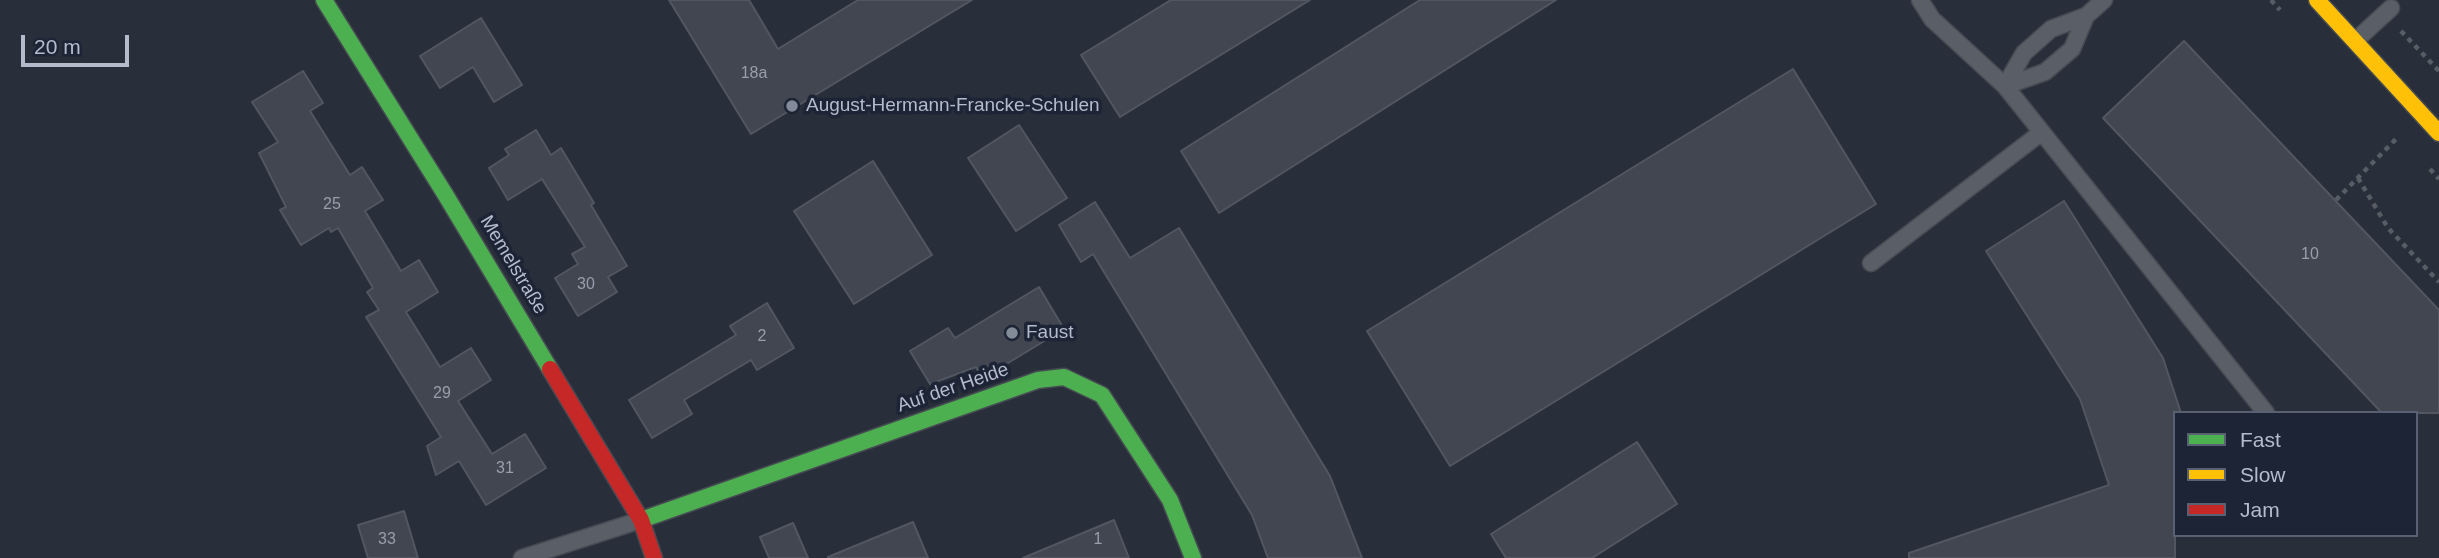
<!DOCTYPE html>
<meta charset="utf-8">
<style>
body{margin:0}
#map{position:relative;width:2439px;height:558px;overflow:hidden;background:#292f3a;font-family:Helvetica,sans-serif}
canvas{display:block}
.legend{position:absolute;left:2173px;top:411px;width:245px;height:126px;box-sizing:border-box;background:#1c2435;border:2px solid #596071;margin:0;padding:9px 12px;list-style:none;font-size:21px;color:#b4bbcb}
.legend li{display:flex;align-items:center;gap:14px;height:35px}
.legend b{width:35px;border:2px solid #596071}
.scale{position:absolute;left:21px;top:35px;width:108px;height:32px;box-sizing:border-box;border:4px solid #b4bbcb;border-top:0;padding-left:9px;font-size:21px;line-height:24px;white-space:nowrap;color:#b4bbcb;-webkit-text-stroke:5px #1c2435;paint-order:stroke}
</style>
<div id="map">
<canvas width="2439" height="558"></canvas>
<ul class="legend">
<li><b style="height:9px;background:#4caf50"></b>Fast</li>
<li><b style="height:9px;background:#ffc107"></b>Slow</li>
<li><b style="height:9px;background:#c62828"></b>Jam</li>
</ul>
<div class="scale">20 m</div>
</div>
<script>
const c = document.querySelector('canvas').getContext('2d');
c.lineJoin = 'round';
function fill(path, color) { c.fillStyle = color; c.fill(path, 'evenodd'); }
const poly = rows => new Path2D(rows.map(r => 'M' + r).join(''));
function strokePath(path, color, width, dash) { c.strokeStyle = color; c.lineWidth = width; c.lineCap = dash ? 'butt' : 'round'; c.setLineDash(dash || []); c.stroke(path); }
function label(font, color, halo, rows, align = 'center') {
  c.font = font + ' Helvetica,sans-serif'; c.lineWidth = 7; c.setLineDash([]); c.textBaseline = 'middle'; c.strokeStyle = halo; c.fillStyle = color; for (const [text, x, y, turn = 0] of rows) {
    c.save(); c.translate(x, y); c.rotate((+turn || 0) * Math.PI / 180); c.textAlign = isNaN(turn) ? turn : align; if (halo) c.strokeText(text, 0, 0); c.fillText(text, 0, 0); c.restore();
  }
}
const building = poly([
 [669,0,749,0,778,49,858,0,972,0,751,134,669,0],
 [1171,0,1310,0,1120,117,1081,55,1171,0],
 [1420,0,1556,0,1219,213,1181,151,1420,0],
 [481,18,522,85,494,102,473,67,440,88,420,56,481,18],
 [2184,41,2439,310,2439,413,2382,413,2103,118,2184,41],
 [1793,69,1876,204,1450,466,1367,331,1793,69],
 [303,71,323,103,310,111,350,175,362,167,383,200,365,211,401,271,419,260,438,292,406,312,440,367,471,348,491,380,458,401,492,454,525,434,546,468,486,505,459,461,436,475,427,446,441,437,366,317,379,310,367,292,373,288,338,228,331,232,329,228,301,245,280,210,286,207,259,153,278,142,252,102,303,71],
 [1019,125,1067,198,1016,231,968,158,1019,125],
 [536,130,551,155,561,148,594,203,591,205,627,266,608,277,617,292,578,316,555,278,578,264,572,254,585,247,542,179,508,200,489,168,509,155,505,149,536,130],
 [873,161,932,255,854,304,794,211,873,161],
 [2064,201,2163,358,2181,413,2175,413,2175,558,1909,558,1909,553,2109,485,2080,399,1986,251,2064,201],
 [1095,202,1130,258,1179,228,1330,476,1362,558,1268,558,1252,515,1093,254,1081,262,1059,225,1095,202],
 [1039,287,1064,329,990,374,981,377,976,367,930,384,910,351,948,328,955,338,1039,287],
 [767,303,794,348,757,370,751,360,684,400,692,414,652,438,629,400,736,335,730,326,767,303],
 [1637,442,1677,504,1592,558,1506,558,1491,534,1637,442],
 [404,511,418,558,368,558,358,525,404,511],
 [1114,520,1129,558,1023,558,1114,520],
 [913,522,928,558,828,558,828,557,913,522],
 [793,523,808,558,769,558,760,537,793,523]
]);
fill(building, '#414650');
strokePath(building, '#515761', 2);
const lane = poly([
 [1920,0,1932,19,2005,86,2266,413],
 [2355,41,2391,8],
 [2005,86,2024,53,2051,29,2086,16,2104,0],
 [2005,86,2045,72,2072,49,2086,16],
 [1871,263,2042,132],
 [522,558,641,520]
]);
const fast = poly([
 [324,0,445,194,550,369],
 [641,520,1038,380,1064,377,1102,395,1170,500,1193,558]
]);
const slow = poly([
 [2317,0,2439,133]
]);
const jam = poly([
 [550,369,641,520,654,558]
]);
strokePath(lane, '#464a52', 19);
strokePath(fast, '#464a52', 19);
strokePath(slow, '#464a52', 19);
strokePath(jam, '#464a52', 19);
strokePath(poly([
 [2271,0,2280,10],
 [2401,31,2439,71],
 [2430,169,2439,179],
 [2358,178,2388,228,2439,282],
 [2336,200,2396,139]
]), '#575d65', 4.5, [5, 5]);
strokePath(lane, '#5a5e67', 16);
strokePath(fast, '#4caf50', 16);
strokePath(slow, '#ffc107', 16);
strokePath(jam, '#c62828', 16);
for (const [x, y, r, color] of [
 [792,106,7,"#838a98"],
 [1012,333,7,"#838a98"]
]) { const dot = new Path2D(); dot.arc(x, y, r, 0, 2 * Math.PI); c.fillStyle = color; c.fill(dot); strokePath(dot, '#1c2435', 2.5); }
label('16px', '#979eac', null, [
 ["18a",754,74],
 ["25",332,205],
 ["10",2310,255],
 ["30",586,285],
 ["2",762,337],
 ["29",442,394],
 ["31",505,469],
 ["33",387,540],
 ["1",1098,540]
]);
label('19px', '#b4bbcb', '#1c2435', [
 ["August-Hermann-Francke-Schulen",806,106],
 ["Faust",1026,333]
], 'left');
label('19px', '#b4bbcb', '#1c2435', [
 ["Memelstraße",513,265,59],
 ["Auf der Heide",953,388,-19]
]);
</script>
